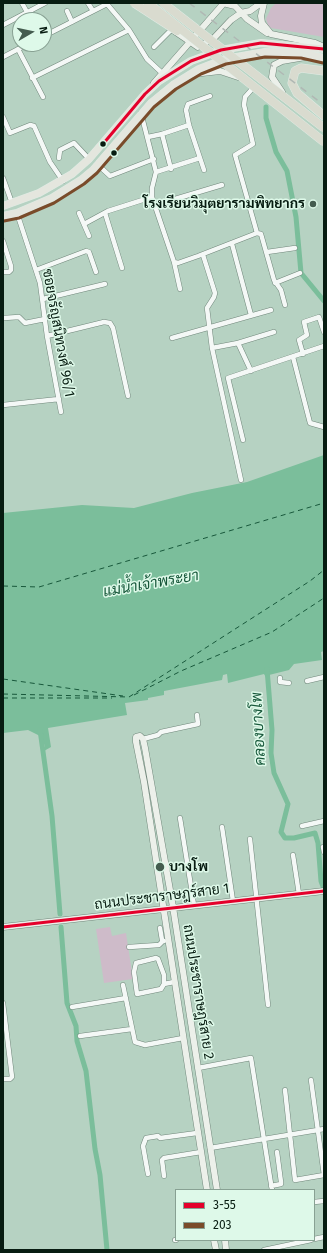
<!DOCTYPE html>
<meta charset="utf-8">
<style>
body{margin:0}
#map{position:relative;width:327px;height:1253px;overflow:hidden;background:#b6d2c2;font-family:"Fira Sans",sans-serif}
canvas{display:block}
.frame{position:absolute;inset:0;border:4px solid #071c11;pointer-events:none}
.legend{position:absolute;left:175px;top:1189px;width:140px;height:52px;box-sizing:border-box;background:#def9e9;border:1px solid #88a193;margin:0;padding:5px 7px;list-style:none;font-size:12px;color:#071c11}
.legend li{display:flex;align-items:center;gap:8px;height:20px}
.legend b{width:20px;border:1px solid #88a193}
.north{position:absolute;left:12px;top:12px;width:40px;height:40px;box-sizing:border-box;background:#def9e9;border:1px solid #88a193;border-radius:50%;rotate:81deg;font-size:11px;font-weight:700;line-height:16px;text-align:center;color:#071c11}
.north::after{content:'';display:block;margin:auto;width:14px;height:18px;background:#445c4f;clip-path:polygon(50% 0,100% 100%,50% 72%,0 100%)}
</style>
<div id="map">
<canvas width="327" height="1253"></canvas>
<div class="frame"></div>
<ul class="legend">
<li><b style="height:5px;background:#e4002b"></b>3-55</li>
<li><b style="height:5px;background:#7a4b2a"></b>203</li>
</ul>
<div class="north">N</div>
</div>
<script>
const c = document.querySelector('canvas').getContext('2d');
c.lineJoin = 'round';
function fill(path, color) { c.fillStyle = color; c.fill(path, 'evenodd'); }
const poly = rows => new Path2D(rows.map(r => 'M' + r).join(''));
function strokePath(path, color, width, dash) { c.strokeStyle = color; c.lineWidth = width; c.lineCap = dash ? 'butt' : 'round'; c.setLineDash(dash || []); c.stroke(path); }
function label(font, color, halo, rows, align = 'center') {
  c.font = font + ' "Fira Sans",Sarabun,sans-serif'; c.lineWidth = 3; c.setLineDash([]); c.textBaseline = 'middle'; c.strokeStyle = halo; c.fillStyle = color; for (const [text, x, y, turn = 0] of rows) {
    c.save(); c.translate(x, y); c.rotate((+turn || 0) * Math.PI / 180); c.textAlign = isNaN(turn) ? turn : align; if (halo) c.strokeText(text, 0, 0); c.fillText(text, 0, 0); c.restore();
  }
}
fill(poly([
 [276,3,324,3,324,37,271,28,268,25,266,19,271,8],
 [110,927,112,936,126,933,133,979,104,983,96,929]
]), '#cebbc9');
fill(poly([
 [324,455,324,651,321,652,322,660,294,664,289,670,269,675,267,679,264,674,228,683,227,674,223,675,222,680,164,691,164,695,148,698,148,700,125,703,127,715,48,728,51,747,44,751,45,747,42,737,28,730,3,733,3,513,82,505,134,508,192,493,247,482]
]), '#7bbe9b');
strokePath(poly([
 [266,107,266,118,276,152,287,171,296,217,301,273,324,301],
 [267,669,272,730,271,753,274,773,288,804,281,832,285,838,294,838,315,833,318,843,321,881,324,889],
 [40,730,52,816,60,914],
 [61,927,67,1003,76,1026,77,1041,86,1071,95,1149,100,1175,107,1250]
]), '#7bbe9b', 5);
strokePath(poly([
 [3,586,39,587,324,503],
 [3,679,123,696],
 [3,694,129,697,310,581,324,570],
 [134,695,181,671,272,632,324,598],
 [3,698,112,698]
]), '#18583b', 1, [5, 4]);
const street = poly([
 [22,3,27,12],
 [88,3,93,11],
 [67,11,72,22],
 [3,25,45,3],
 [44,36,107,4,129,30,147,59,162,73],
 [154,47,172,29],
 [18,49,43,97],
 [3,57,28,44],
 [32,78,129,30],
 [253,88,245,97,244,105,253,144,235,155,257,233],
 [141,113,156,172,152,188,152,197,174,262,180,289],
 [3,117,10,133,30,125,34,126,50,162,63,181],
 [148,137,162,134],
 [59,158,60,150,74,143,89,159],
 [97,164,110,176,154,159],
 [171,169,162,134,189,125],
 [204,170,189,125,186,110,188,104,210,96],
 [156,172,200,158],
 [3,178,12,203],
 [155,205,222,185],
 [17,213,40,283,47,336,61,412],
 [79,213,89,236],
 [105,213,122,268],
 [84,224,108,211,152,197],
 [257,233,261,234,274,280,281,290,285,305],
 [3,241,11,266,11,270,9,272,3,272],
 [232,244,251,315],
 [267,252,295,248],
 [203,255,215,293,214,297,207,308,212,348,238,343,251,371],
 [174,262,178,263,198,256,257,233],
 [36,270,86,251,89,252,96,272],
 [275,283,300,273],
 [43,299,105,284],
 [4,318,19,317,25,323,45,319],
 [47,336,104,322,110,323,113,328,128,396],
 [172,338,271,310],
 [238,343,274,332],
 [212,348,241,480],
 [303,354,299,340,307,335,304,322,319,317,324,332],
 [293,357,310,423,324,427],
 [3,405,59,399],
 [243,440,228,378,324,346],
 [280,678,280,682,289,683],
 [307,681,324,677],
 [143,739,158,735,161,732,198,724,197,715],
 [180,818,194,905],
 [302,826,324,821],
 [222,827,233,901],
 [250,839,268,1005],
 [323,847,324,852],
 [293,855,299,894],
 [160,928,162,940,164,941],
 [129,947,159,945,163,941],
 [164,984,161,989,137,994,134,972,136,963,156,958,158,959,164,975,164,984,174,982],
 [123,985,135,1042,145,1045,183,1038],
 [3,1003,12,1077,10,1079,3,1079],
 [72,1007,126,998],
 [80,1036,132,1029],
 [198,1068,251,1058,272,1190],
 [285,1090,295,1180,324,1175,311,1080],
 [210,1148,324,1129],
 [148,1174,143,1146,146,1138,158,1136,160,1138,197,1133],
 [164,1176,162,1160,164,1158,201,1152],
 [271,1186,281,1184,281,1182,277,1152],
 [314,1202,324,1201],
 [314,1239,324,1237],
 [175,1240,176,1240],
 [264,1250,311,1240]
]);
const secondary = poly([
 [223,3,235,6,247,19,267,33],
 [264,3,261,16,262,23,271,34,315,43,324,47],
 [173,30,198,47,214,38,231,20,241,13,250,11,261,3],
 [193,74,220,71,238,77],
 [154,83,224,3],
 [282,92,272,77,274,65,282,61,311,56],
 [3,927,324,891],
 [207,1190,144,782,136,742,136,737,140,736,143,739,145,748,173,907,217,1190],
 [214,1240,216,1250],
 [225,1240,226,1250]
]);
const primary = poly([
 [3,206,39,193,72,174,89,159,145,94,159,81,191,61,221,50,261,43,324,49],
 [3,216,17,213,52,198,81,180,93,170,151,103,173,85,199,69,225,59,265,52,302,53,324,58]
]);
const highway = poly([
 [324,71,301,68,295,71,292,83,297,93,324,116]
]);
strokePath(street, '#71877b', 5.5);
strokePath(secondary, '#71877b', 7);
strokePath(primary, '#deebe4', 8);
strokePath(highway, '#deebe4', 9);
strokePath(street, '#f4f8f6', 4.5);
strokePath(secondary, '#ecf0ea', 6);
strokePath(primary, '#e4e6de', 7);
strokePath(highway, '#d9dbcf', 8);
strokePath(poly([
 [189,3,324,105]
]), '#b0b8b4', 1.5, [7, 7]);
const highwayBridge = poly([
 [134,3,177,31],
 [148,3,324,142],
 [163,3,324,128]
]);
strokePath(highwayBridge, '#deebe4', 9, []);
strokePath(highwayBridge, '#d9dbcf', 8);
strokePath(poly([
 [103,144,145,94,159,81,191,61,221,50,261,43,324,49],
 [3,927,324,891]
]), '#e4002b', 3);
strokePath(poly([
 [4,221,19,218,54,203,84,184,97,173,154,107,176,89,201,74,226,64,265,57,301,58,323,63]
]), '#7a4b2a', 3);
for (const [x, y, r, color] of [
 [103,144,3.5,"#071c11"],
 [114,153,3.5,"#071c11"],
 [313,204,4,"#445c4f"],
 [160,867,5,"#445c4f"]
]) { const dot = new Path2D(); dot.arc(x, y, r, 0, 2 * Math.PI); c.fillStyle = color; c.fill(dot); strokePath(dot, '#def9e9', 1.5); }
label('bold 14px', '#071c11', '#def9e9', [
 ["โรงเรียนวิมุตยารามพิทยากร",305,204],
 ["บางโพ",169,867,"left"]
], 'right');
label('14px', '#071c11', '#def9e9', [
 ["ซอยจรัญสนิทวงศ์ 96/1",58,333,80],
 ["ถนนประชาราษฎร์สาย 1",162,897,-7],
 ["ถนนประชาราษฎร์สาย 2",198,992,81]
]);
label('italic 15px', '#18583b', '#def9e9', [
 ["แม่น้ำเจ้าพระยา",151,584,-10],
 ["คลองบางโพ",259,729,-93]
]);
</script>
